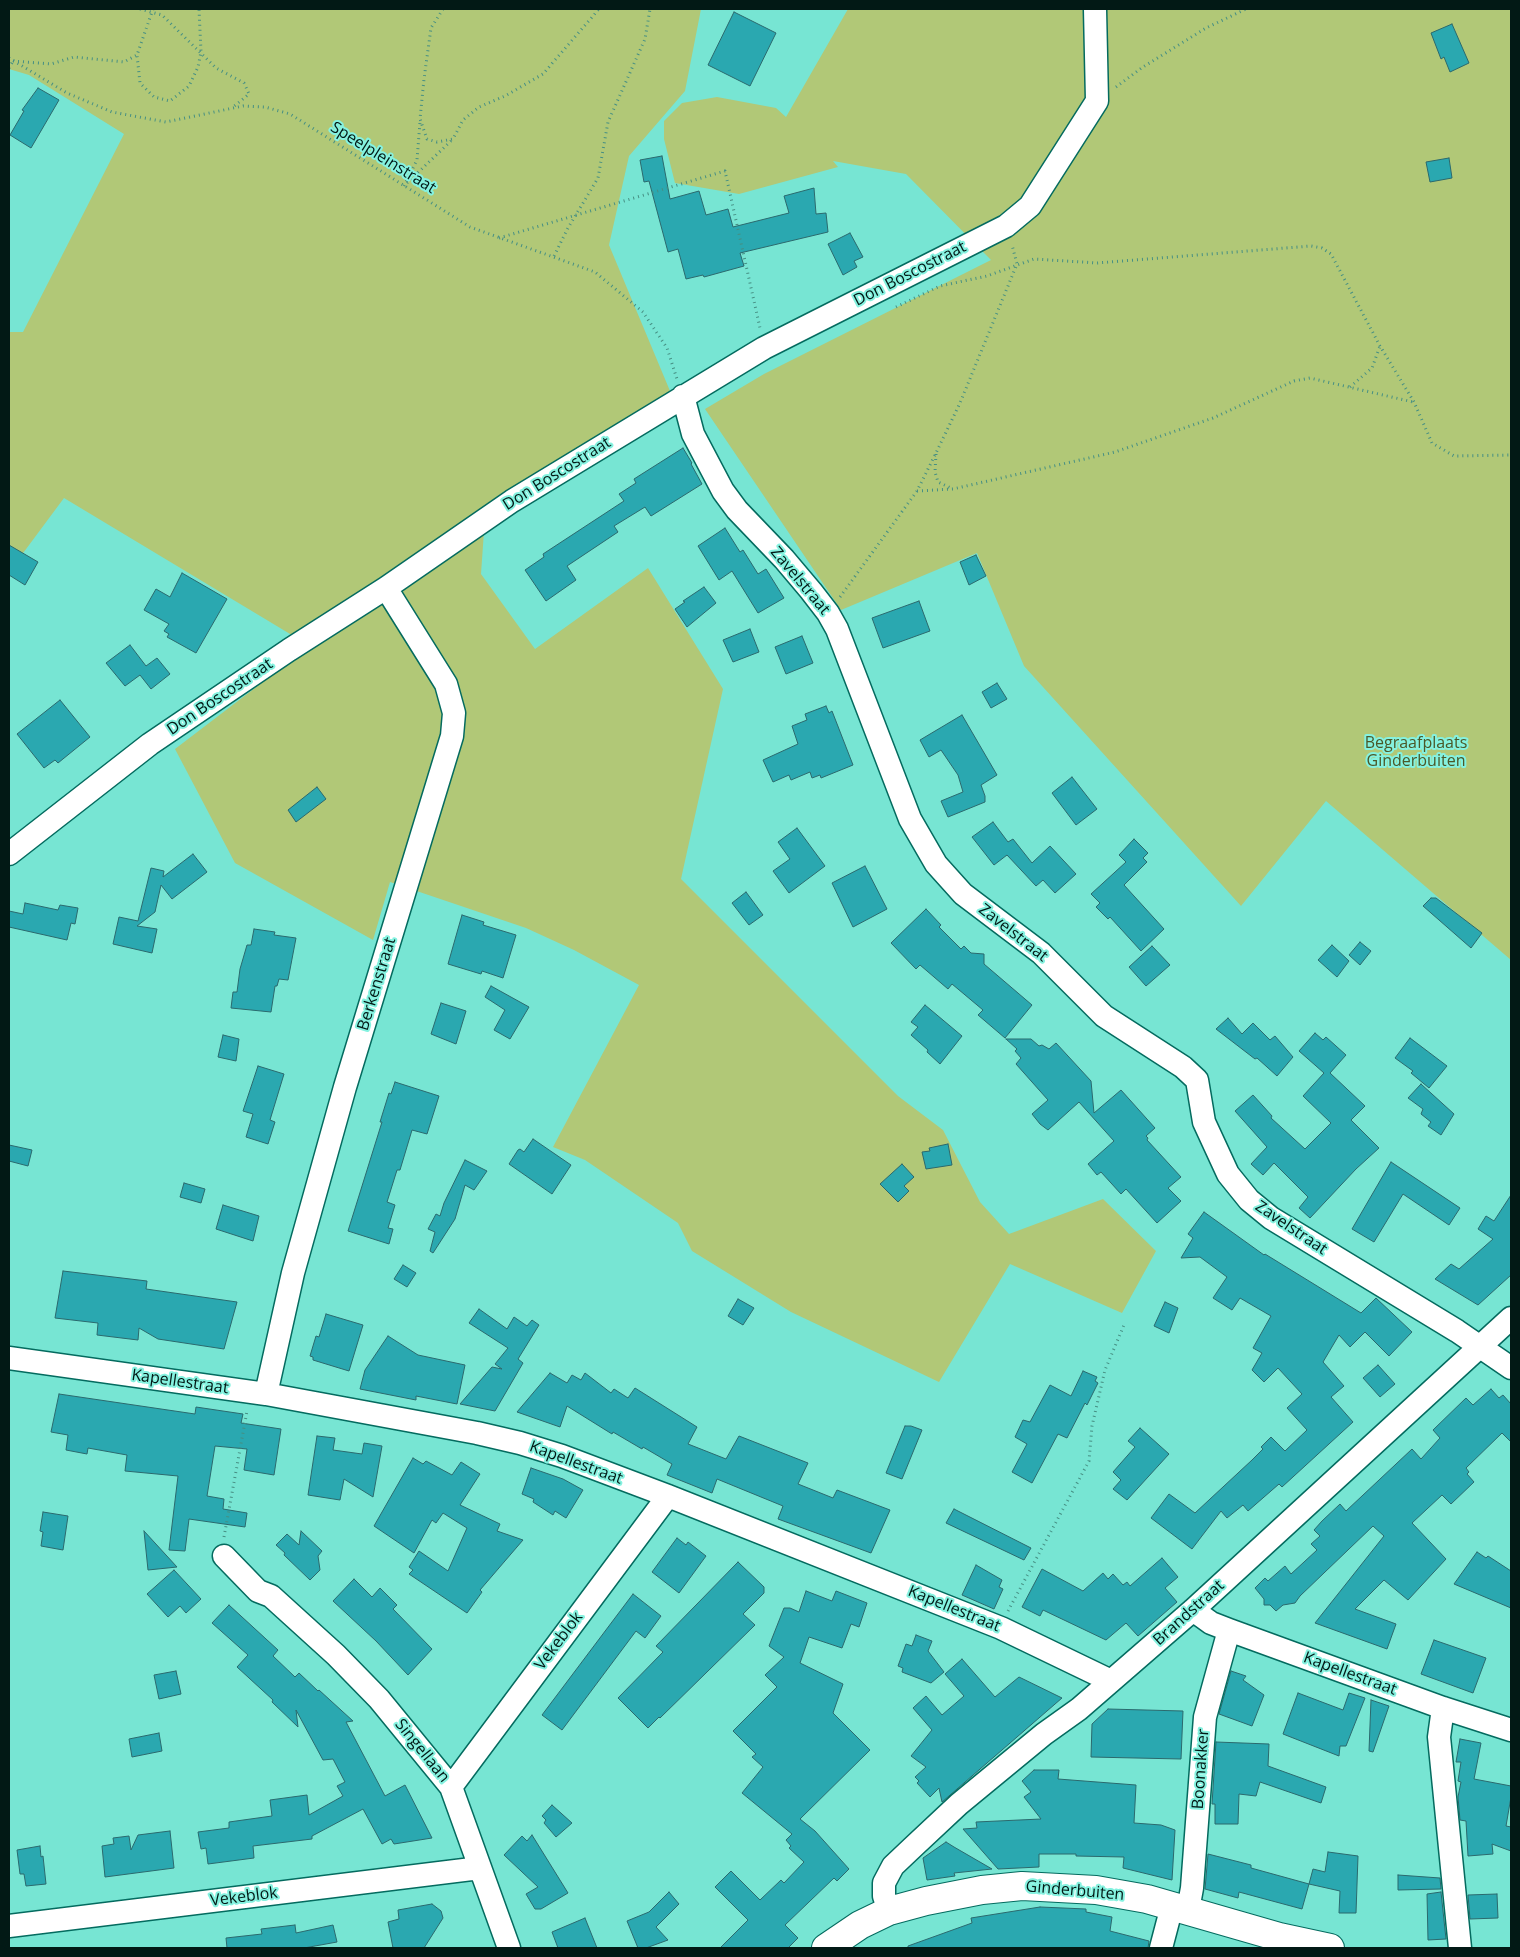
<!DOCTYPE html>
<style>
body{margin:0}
#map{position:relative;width:1520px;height:1957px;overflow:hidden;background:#77e5d3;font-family:"Open Sans",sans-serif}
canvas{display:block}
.frame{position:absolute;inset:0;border:10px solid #021915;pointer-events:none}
</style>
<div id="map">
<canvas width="1520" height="1957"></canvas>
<div class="frame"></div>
</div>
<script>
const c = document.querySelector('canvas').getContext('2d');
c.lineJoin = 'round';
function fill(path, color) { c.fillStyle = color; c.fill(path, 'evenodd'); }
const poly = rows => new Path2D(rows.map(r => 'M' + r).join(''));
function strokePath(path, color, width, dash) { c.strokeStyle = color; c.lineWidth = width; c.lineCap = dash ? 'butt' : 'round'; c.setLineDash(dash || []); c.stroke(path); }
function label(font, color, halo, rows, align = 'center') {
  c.font = font + ' "Open Sans",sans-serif'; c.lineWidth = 4; c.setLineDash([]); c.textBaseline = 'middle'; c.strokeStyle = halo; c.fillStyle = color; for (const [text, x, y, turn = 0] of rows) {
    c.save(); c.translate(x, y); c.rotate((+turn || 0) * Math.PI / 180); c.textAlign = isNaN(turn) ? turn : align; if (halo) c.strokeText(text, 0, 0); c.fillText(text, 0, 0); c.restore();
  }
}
fill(poly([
 [9,9,701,9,685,91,629,156,609,245,670,391,477,513,484,531,481,574,535,649,648,568,723,689,681,879,898,1096,943,1130,980,1202,1009,1234,1103,1199,1156,1251,1122,1313,1010,1264,939,1382,791,1312,692,1251,678,1223,585,1160,553,1147,639,985,574,950,526,928,390,882,373,940,235,863,175,749,310,646,64,498,9,572,9,332,23,332,124,134,29,75,9,69],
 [848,9,1511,9,1511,960,1326,801,1241,906,1024,666,977,553,841,610,705,409,764,374,991,260,906,174,833,161,838,167,739,194,675,183,664,139,664,121,682,103,717,97,776,108,786,117]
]), '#b1c877');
const building = poly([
 [734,12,776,33,750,86,708,65,734,12],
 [1452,24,1469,63,1450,72,1444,57,1441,59,1431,33,1452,24],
 [38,88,59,100,31,148,10,135,24,111,22,110,38,88],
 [662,156,670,199,699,191,706,215,728,209,733,227,789,213,784,196,814,188,816,214,826,213,828,232,740,253,744,266,704,277,703,275,686,279,678,249,668,252,649,181,644,182,640,160,662,156],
 [1449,158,1452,178,1430,182,1426,162,1449,158],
 [850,233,863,257,854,261,857,267,843,275,828,244,850,233],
 [683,448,692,463,691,464,702,484,651,516,645,507,614,526,618,532,567,566,576,580,546,601,525,570,544,557,543,554,624,501,619,494,636,483,634,479,683,448],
 [725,528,740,552,743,550,758,574,766,569,784,598,758,613,732,571,719,580,698,546,725,528],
 [9,545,38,562,25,585,9,575,9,545],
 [976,555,986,576,969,585,960,562,976,555],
 [182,573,227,599,196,653,167,637,169,634,164,631,169,624,144,610,156,589,170,597,182,573],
 [704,587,716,603,687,627,675,609,685,602,683,601,704,587],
 [919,601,930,631,883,648,872,618,919,601],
 [750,629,759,652,733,662,723,640,750,629],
 [802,636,813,663,786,674,775,647,802,636],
 [130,645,146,666,157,658,170,674,151,689,140,675,125,686,106,663,130,645],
 [997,683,1007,699,991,708,982,692,997,683],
 [60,700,90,737,58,763,55,760,44,768,17,734,60,700],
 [826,706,829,713,832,711,853,765,821,778,820,775,812,778,810,772,791,780,789,775,773,782,763,760,798,744,792,726,807,720,805,714,826,706],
 [962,715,997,775,981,785,985,796,985,802,948,817,941,801,963,792,958,775,941,750,929,757,920,740,962,715],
 [1072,777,1097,809,1076,825,1052,793,1072,777],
 [317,787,326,799,296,822,288,810,317,787],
 [993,822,1008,842,1013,839,1032,863,1050,846,1076,874,1055,893,1043,880,1036,886,1007,855,994,865,972,837,993,822],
 [797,828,825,866,789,893,773,871,790,859,778,842,797,828],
 [1134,839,1148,853,1143,858,1147,862,1124,885,1164,929,1141,951,1110,917,1108,919,1096,907,1100,903,1091,894,1126,862,1119,855,1134,839],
 [193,854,207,872,172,899,161,885,155,912,137,926,157,929,152,953,113,944,119,917,138,921,151,868,164,871,163,877,193,854],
 [865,866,887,909,853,927,832,883,865,866],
 [746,892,763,915,749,925,732,903,746,892],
 [1431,898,1436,898,1482,933,1471,948,1423,906,1431,898],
 [25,903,58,910,60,905,78,908,75,924,71,923,67,940,9,927,9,911,23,914,25,903],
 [926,909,941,925,939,927,961,949,964,946,971,953,984,954,984,964,1032,1005,1005,1038,978,1015,983,1010,952,984,948,989,920,965,916,969,891,943,926,909],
 [462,915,484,922,483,925,516,935,503,978,482,971,481,974,448,964,462,915],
 [254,929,275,932,274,935,296,938,288,980,279,979,277,986,275,986,271,1012,231,1008,233,992,237,992,240,969,247,945,251,945,254,929],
 [1360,942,1371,951,1360,965,1349,955,1360,942],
 [1332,945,1349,961,1337,977,1318,960,1332,945],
 [1152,946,1170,965,1146,986,1129,967,1152,946],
 [491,986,529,1007,510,1039,494,1030,505,1010,485,997,491,986],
 [441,1003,466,1011,456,1044,431,1034,441,1003],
 [925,1005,962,1036,940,1064,927,1052,928,1050,911,1035,918,1027,911,1022,925,1005],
 [1228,1018,1242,1034,1253,1023,1270,1040,1275,1036,1293,1057,1277,1076,1257,1058,1255,1059,1216,1029,1228,1018],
 [1315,1033,1323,1040,1326,1037,1346,1055,1330,1073,1365,1106,1351,1120,1379,1148,1356,1169,1310,1218,1299,1208,1308,1197,1274,1163,1263,1175,1251,1164,1267,1147,1235,1111,1253,1095,1272,1116,1271,1118,1305,1149,1331,1123,1303,1096,1324,1073,1299,1051,1315,1033],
 [223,1035,239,1039,236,1061,218,1057,223,1035],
 [1410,1038,1447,1066,1429,1088,1411,1073,1413,1071,1395,1058,1410,1038],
 [1006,1039,1031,1039,1039,1046,1042,1045,1049,1049,1056,1043,1091,1081,1094,1113,1121,1090,1155,1128,1146,1136,1148,1138,1147,1140,1181,1177,1168,1188,1181,1201,1157,1223,1126,1189,1121,1194,1101,1172,1097,1175,1088,1164,1114,1141,1079,1102,1048,1130,1040,1124,1032,1114,1048,1100,1016,1064,1021,1058,1015,1051,1017,1049,1006,1039],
 [258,1066,284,1074,270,1120,275,1122,268,1144,246,1137,253,1114,243,1111,258,1066],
 [395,1082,439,1096,427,1134,412,1130,400,1170,397,1170,387,1202,395,1205,388,1228,393,1229,389,1244,348,1231,382,1122,380,1122,389,1093,391,1094,395,1082],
 [1421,1084,1454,1114,1441,1135,1428,1126,1431,1122,1421,1114,1423,1109,1408,1098,1421,1084],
 [533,1139,571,1165,552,1194,509,1164,518,1150,520,1149,524,1152,533,1139],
 [948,1144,952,1165,926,1169,922,1152,930,1151,929,1148,948,1144],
 [9,1145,32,1150,28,1166,9,1161,9,1145],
 [465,1160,487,1171,474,1190,465,1185,455,1219,433,1253,430,1251,435,1232,428,1229,436,1214,440,1216,444,1203,465,1160],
 [1391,1162,1460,1208,1449,1225,1403,1194,1374,1242,1352,1229,1391,1162],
 [902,1164,914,1177,904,1186,909,1191,898,1202,880,1184,902,1164],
 [184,1183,205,1189,201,1203,180,1197,184,1183],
 [1511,1195,1511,1275,1478,1305,1435,1279,1451,1264,1459,1269,1493,1239,1478,1229,1486,1216,1494,1221,1511,1195],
 [223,1205,259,1216,253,1241,216,1229,223,1205],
 [1204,1212,1264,1255,1265,1254,1361,1313,1376,1298,1412,1332,1389,1356,1365,1332,1350,1347,1339,1335,1323,1362,1344,1386,1331,1397,1353,1422,1282,1487,1279,1484,1248,1511,1243,1505,1227,1518,1221,1511,1192,1549,1151,1518,1169,1494,1195,1513,1252,1460,1263,1449,1261,1447,1271,1437,1285,1451,1307,1430,1287,1408,1302,1394,1278,1368,1264,1382,1252,1370,1262,1353,1253,1348,1271,1316,1240,1298,1232,1310,1213,1298,1227,1277,1200,1257,1181,1258,1193,1238,1188,1234,1204,1212],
 [403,1265,416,1273,407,1287,394,1279,403,1265],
 [63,1271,147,1281,146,1289,237,1302,224,1349,158,1339,139,1328,138,1340,97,1335,98,1323,55,1318,63,1271],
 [738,1299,754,1308,743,1325,728,1316,738,1299],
 [1165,1302,1178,1308,1169,1333,1154,1326,1165,1302],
 [479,1309,507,1329,514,1317,527,1326,532,1320,539,1325,518,1359,523,1363,495,1411,460,1404,492,1367,502,1369,495,1364,508,1348,469,1323,479,1309],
 [326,1314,363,1325,349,1371,313,1360,313,1357,310,1356,316,1336,319,1337,326,1314],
 [388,1336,418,1355,465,1365,457,1404,416,1396,416,1400,360,1389,365,1370,388,1336],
 [1378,1365,1395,1384,1380,1397,1363,1378,1378,1365],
 [1083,1371,1097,1377,1095,1381,1098,1383,1087,1405,1085,1403,1067,1438,1058,1434,1032,1483,1012,1472,1027,1444,1015,1437,1023,1420,1030,1422,1050,1385,1071,1396,1083,1371],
 [550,1373,567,1383,572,1375,581,1380,585,1373,611,1393,614,1389,628,1398,635,1388,697,1427,688,1444,726,1459,739,1436,808,1463,798,1484,833,1498,837,1490,890,1510,871,1553,778,1519,783,1506,717,1479,712,1493,667,1475,672,1464,643,1447,642,1449,613,1432,612,1434,567,1406,560,1427,517,1412,550,1373],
 [1491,1389,1499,1398,1503,1395,1511,1404,1511,1442,1502,1433,1466,1468,1469,1472,1467,1474,1474,1482,1451,1504,1442,1495,1412,1523,1446,1559,1408,1600,1384,1580,1355,1609,1396,1624,1387,1649,1315,1623,1384,1536,1373,1526,1300,1596,1295,1603,1283,1605,1276,1611,1270,1605,1264,1605,1264,1599,1255,1588,1265,1578,1268,1581,1285,1566,1291,1574,1317,1550,1311,1544,1320,1536,1314,1530,1322,1521,1340,1504,1346,1511,1412,1449,1421,1459,1440,1438,1433,1430,1466,1398,1473,1405,1491,1389],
 [59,1394,195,1414,196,1407,243,1414,241,1423,281,1429,274,1475,244,1470,247,1449,215,1446,207,1496,224,1499,223,1509,247,1513,245,1527,189,1519,185,1551,169,1550,178,1476,125,1471,127,1455,88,1448,87,1454,66,1450,68,1435,51,1432,59,1394],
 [905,1426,911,1426,922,1430,902,1479,886,1473,905,1426],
 [1140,1428,1169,1454,1127,1500,1113,1489,1121,1480,1113,1472,1135,1447,1128,1441,1140,1428],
 [317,1436,335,1438,333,1450,362,1454,364,1443,382,1446,373,1497,344,1479,340,1500,308,1495,317,1436],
 [413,1458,423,1464,426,1461,452,1475,461,1462,480,1474,460,1505,500,1524,497,1531,523,1540,480,1590,482,1592,467,1613,409,1574,413,1570,409,1567,419,1551,448,1571,467,1528,443,1513,436,1523,432,1520,414,1553,374,1526,413,1458],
 [531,1468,563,1479,583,1490,566,1518,555,1511,553,1515,533,1502,534,1499,522,1494,531,1468],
 [954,1509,1031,1548,1024,1560,946,1523,954,1509],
 [43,1512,68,1516,63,1550,41,1546,43,1532,40,1531,43,1512],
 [144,1531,177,1567,148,1570,144,1531],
 [301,1531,322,1551,318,1556,320,1570,310,1580,284,1555,285,1553,276,1545,287,1534,299,1545,301,1531],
 [677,1538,686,1545,688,1542,706,1556,679,1593,652,1572,677,1538],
 [1477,1552,1486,1558,1488,1556,1511,1571,1511,1608,1454,1584,1477,1552],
 [1162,1558,1178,1577,1165,1588,1177,1602,1138,1636,1126,1623,1106,1640,1043,1610,1040,1616,1022,1607,1042,1569,1083,1591,1103,1573,1108,1579,1113,1574,1123,1585,1127,1582,1130,1586,1162,1558],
 [738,1562,764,1587,764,1593,743,1614,755,1625,660,1718,659,1717,648,1728,618,1698,663,1652,656,1646,738,1562],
 [976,1565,1002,1580,999,1587,1003,1589,994,1609,962,1595,976,1565],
 [174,1570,201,1599,186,1613,180,1606,168,1617,147,1594,174,1570],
 [354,1579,372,1597,380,1588,397,1605,393,1609,432,1649,408,1675,376,1641,333,1601,354,1579],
 [806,1591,832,1601,836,1591,867,1603,859,1627,851,1624,842,1648,809,1637,800,1663,843,1684,833,1713,870,1750,800,1819,815,1831,849,1869,837,1881,834,1878,785,1925,798,1938,788,1948,720,1948,748,1920,715,1887,731,1871,760,1900,781,1880,784,1883,804,1862,789,1848,791,1846,786,1840,792,1834,742,1793,763,1767,752,1757,756,1754,733,1731,777,1687,765,1675,784,1657,769,1646,784,1608,790,1608,799,1612,806,1591],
 [633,1594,661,1616,645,1638,636,1631,562,1730,542,1715,633,1594],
 [229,1605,278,1650,273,1656,295,1677,299,1673,318,1691,319,1690,353,1721,346,1722,385,1796,405,1785,432,1838,394,1844,391,1839,382,1844,363,1809,312,1836,312,1839,253,1846,254,1858,208,1864,206,1848,201,1849,198,1832,229,1828,229,1822,272,1816,270,1800,307,1795,309,1815,343,1796,337,1786,345,1782,333,1759,323,1760,296,1710,298,1727,272,1702,273,1700,237,1667,248,1655,212,1623,229,1605],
 [916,1635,932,1641,928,1651,944,1672,931,1683,902,1672,903,1668,898,1666,906,1644,912,1646,916,1635],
 [1434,1640,1486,1658,1473,1693,1421,1674,1434,1640],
 [962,1659,995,1697,1019,1677,1062,1698,942,1802,939,1788,930,1797,917,1783,919,1781,915,1777,926,1767,911,1756,932,1730,913,1708,926,1696,942,1715,964,1696,945,1674,962,1659],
 [176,1671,181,1694,159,1699,154,1675,176,1671],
 [1231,1671,1246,1676,1243,1680,1264,1695,1252,1726,1219,1714,1231,1671],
 [1298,1693,1343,1710,1349,1693,1365,1698,1346,1746,1340,1746,1339,1756,1283,1734,1298,1693],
 [1371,1700,1389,1706,1373,1752,1369,1751,1371,1700],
 [1108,1709,1183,1711,1181,1759,1091,1757,1092,1724,1108,1709],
 [159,1733,162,1751,132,1757,129,1739,159,1733],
 [1460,1739,1481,1743,1474,1779,1511,1786,1511,1797,1506,1826,1511,1827,1511,1851,1492,1844,1493,1854,1468,1856,1466,1821,1460,1820,1458,1797,1461,1782,1458,1781,1461,1762,1456,1762,1460,1739],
 [1216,1742,1269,1744,1268,1766,1326,1787,1321,1803,1260,1782,1256,1796,1239,1794,1238,1824,1215,1824,1215,1804,1212,1804,1216,1742],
 [1034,1770,1059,1770,1058,1779,1136,1785,1134,1823,1161,1825,1175,1830,1172,1880,1123,1868,1124,1857,1076,1856,1076,1854,1039,1854,1039,1867,998,1869,963,1829,977,1828,976,1822,1041,1819,1024,1797,1031,1792,1022,1781,1034,1770],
 [552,1805,572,1823,556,1837,544,1823,546,1820,542,1816,552,1805],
 [170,1831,174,1868,105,1877,102,1846,114,1844,113,1838,129,1836,131,1850,138,1835,170,1831],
 [532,1835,568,1893,541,1909,535,1909,526,1894,538,1887,504,1855,522,1836,527,1841,532,1835],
 [946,1842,954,1847,992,1869,954,1873,955,1876,927,1880,923,1858,946,1842],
 [40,1846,41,1857,43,1856,46,1884,26,1886,24,1874,20,1874,17,1850,40,1846],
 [1328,1852,1358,1856,1356,1913,1339,1913,1340,1891,1309,1884,1302,1909,1239,1892,1238,1898,1205,1889,1208,1854,1251,1865,1251,1868,1309,1884,1313,1869,1325,1872,1328,1852],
 [1398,1875,1440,1878,1441,1889,1398,1890,1398,1875],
 [669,1892,679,1904,656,1927,668,1940,646,1948,638,1948,627,1921,649,1912,669,1892],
 [1441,1892,1446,1939,1428,1940,1427,1894,1441,1892],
 [1497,1894,1498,1918,1470,1919,1468,1895,1497,1894],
 [432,1904,441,1911,443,1918,424,1948,393,1948,388,1922,399,1919,398,1910,432,1904],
 [1040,1907,1086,1909,1086,1912,1112,1917,1110,1931,1149,1941,1148,1948,908,1948,908,1946,972,1923,971,1918,1040,1907],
 [585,1918,597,1948,558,1948,552,1932,585,1918],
 [295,1925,296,1933,333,1925,337,1942,304,1948,227,1948,226,1938,262,1934,261,1929,295,1925]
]);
fill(building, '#2aa8b0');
strokePath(building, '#2b696d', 1);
const minor = poly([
 [683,396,693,434,723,491,737,510,784,559,811,591,828,613,837,629,910,819,936,864,963,894,1041,953,1104,1016,1183,1067,1197,1080,1204,1122,1228,1174,1249,1200,1271,1218,1457,1331,1511,1368],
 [9,854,150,744,289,650,386,588,512,501,764,348,1006,226,1030,206,1097,101,1095,9],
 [9,1358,266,1394,477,1433,520,1443,562,1456,668,1496,1001,1628,1111,1681],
 [266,1394,293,1273,345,1087,452,736,454,713,446,684,386,588],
 [224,1556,258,1591,271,1596,336,1655,379,1699,451,1787,509,1948],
 [1193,1610,1211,1623,1229,1630,1443,1708,1511,1730],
 [1443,1708,1439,1737,1460,1948],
 [451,1787,668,1496],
 [1188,1910,1192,1888,1205,1717,1229,1630],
 [889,1911,884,1896,884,1883,893,1866,912,1848,959,1804,1044,1734,1079,1709,1193,1610,1511,1318],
 [9,1926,480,1868],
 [1161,1948,1172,1906]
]);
const major = poly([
 [826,1948,860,1925,889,1911,926,1901,982,1890,1022,1886,1096,1890,1147,1899,1279,1937,1330,1948]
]);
strokePath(minor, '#046b5f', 25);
strokePath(major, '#046b5f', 30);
strokePath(poly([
 [140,9,162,15,216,68,244,83,249,94,232,108],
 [153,9,137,55,140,83,154,97,170,101,189,86,198,67,201,52,199,9],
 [443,9,431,28,424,79,420,119,427,139,437,142,453,139,463,120,479,107,505,96,543,74,599,9],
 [9,58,67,93,112,112,166,122,243,106,265,107,290,114,470,227,595,272,643,312,667,348,677,379],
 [13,61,51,64,74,57,124,62,137,55],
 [9,68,13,61],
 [1116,87,1143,67,1206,28,1246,9],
 [407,183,453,139],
 [404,186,417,160,420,122],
 [499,238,725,171,760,328],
 [554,256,568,228,598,178,608,122,645,39,650,9],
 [896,307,940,286,987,276,1034,259,1097,263,1311,246,1322,248,1331,254,1380,346,1414,402,1432,443,1454,456,1511,455],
 [1350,387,1372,368,1380,346],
 [936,454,935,472,938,482,951,488],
 [917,491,953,489,1115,452,1213,418,1294,381,1310,378,1413,402],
 [840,597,917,491,937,451,960,403,1017,264,1012,245],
 [224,1537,247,1411],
 [1008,1611,1089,1461,1092,1426,1105,1370,1124,1325]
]), '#468f83', 3, [1, 4]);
strokePath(minor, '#fff', 22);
strokePath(major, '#fff', 28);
label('16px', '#021915', '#85f2e0', [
 ["Speelpleinstraat",383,158,32],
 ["Don Boscostraat",910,274,-27],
 ["Don Boscostraat",557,474,-32],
 ["Zavelstraat",800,581,50],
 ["Don Boscostraat",220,697,-34],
 ["Zavelstraat",1013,933,38],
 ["Berkenstraat",377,984,-73],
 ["Zavelstraat",1291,1228,34],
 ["Kapellestraat",180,1382,8],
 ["Kapellestraat",576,1463,20],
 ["Kapellestraat",954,1609,22],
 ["Brandstraat",1189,1613,-42],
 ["Vekeblok",559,1641,-53],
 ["Kapellestraat",1350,1674,20],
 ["Singellaan",422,1751,51],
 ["Boonakker",1201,1769,-86],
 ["Ginderbuiten",1075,1891,5],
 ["Vekeblok",244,1897,-7]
]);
label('16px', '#4b5828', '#85f2e0', [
 ["Begraafplaats",1416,743],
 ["Ginderbuiten",1416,761]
]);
</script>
